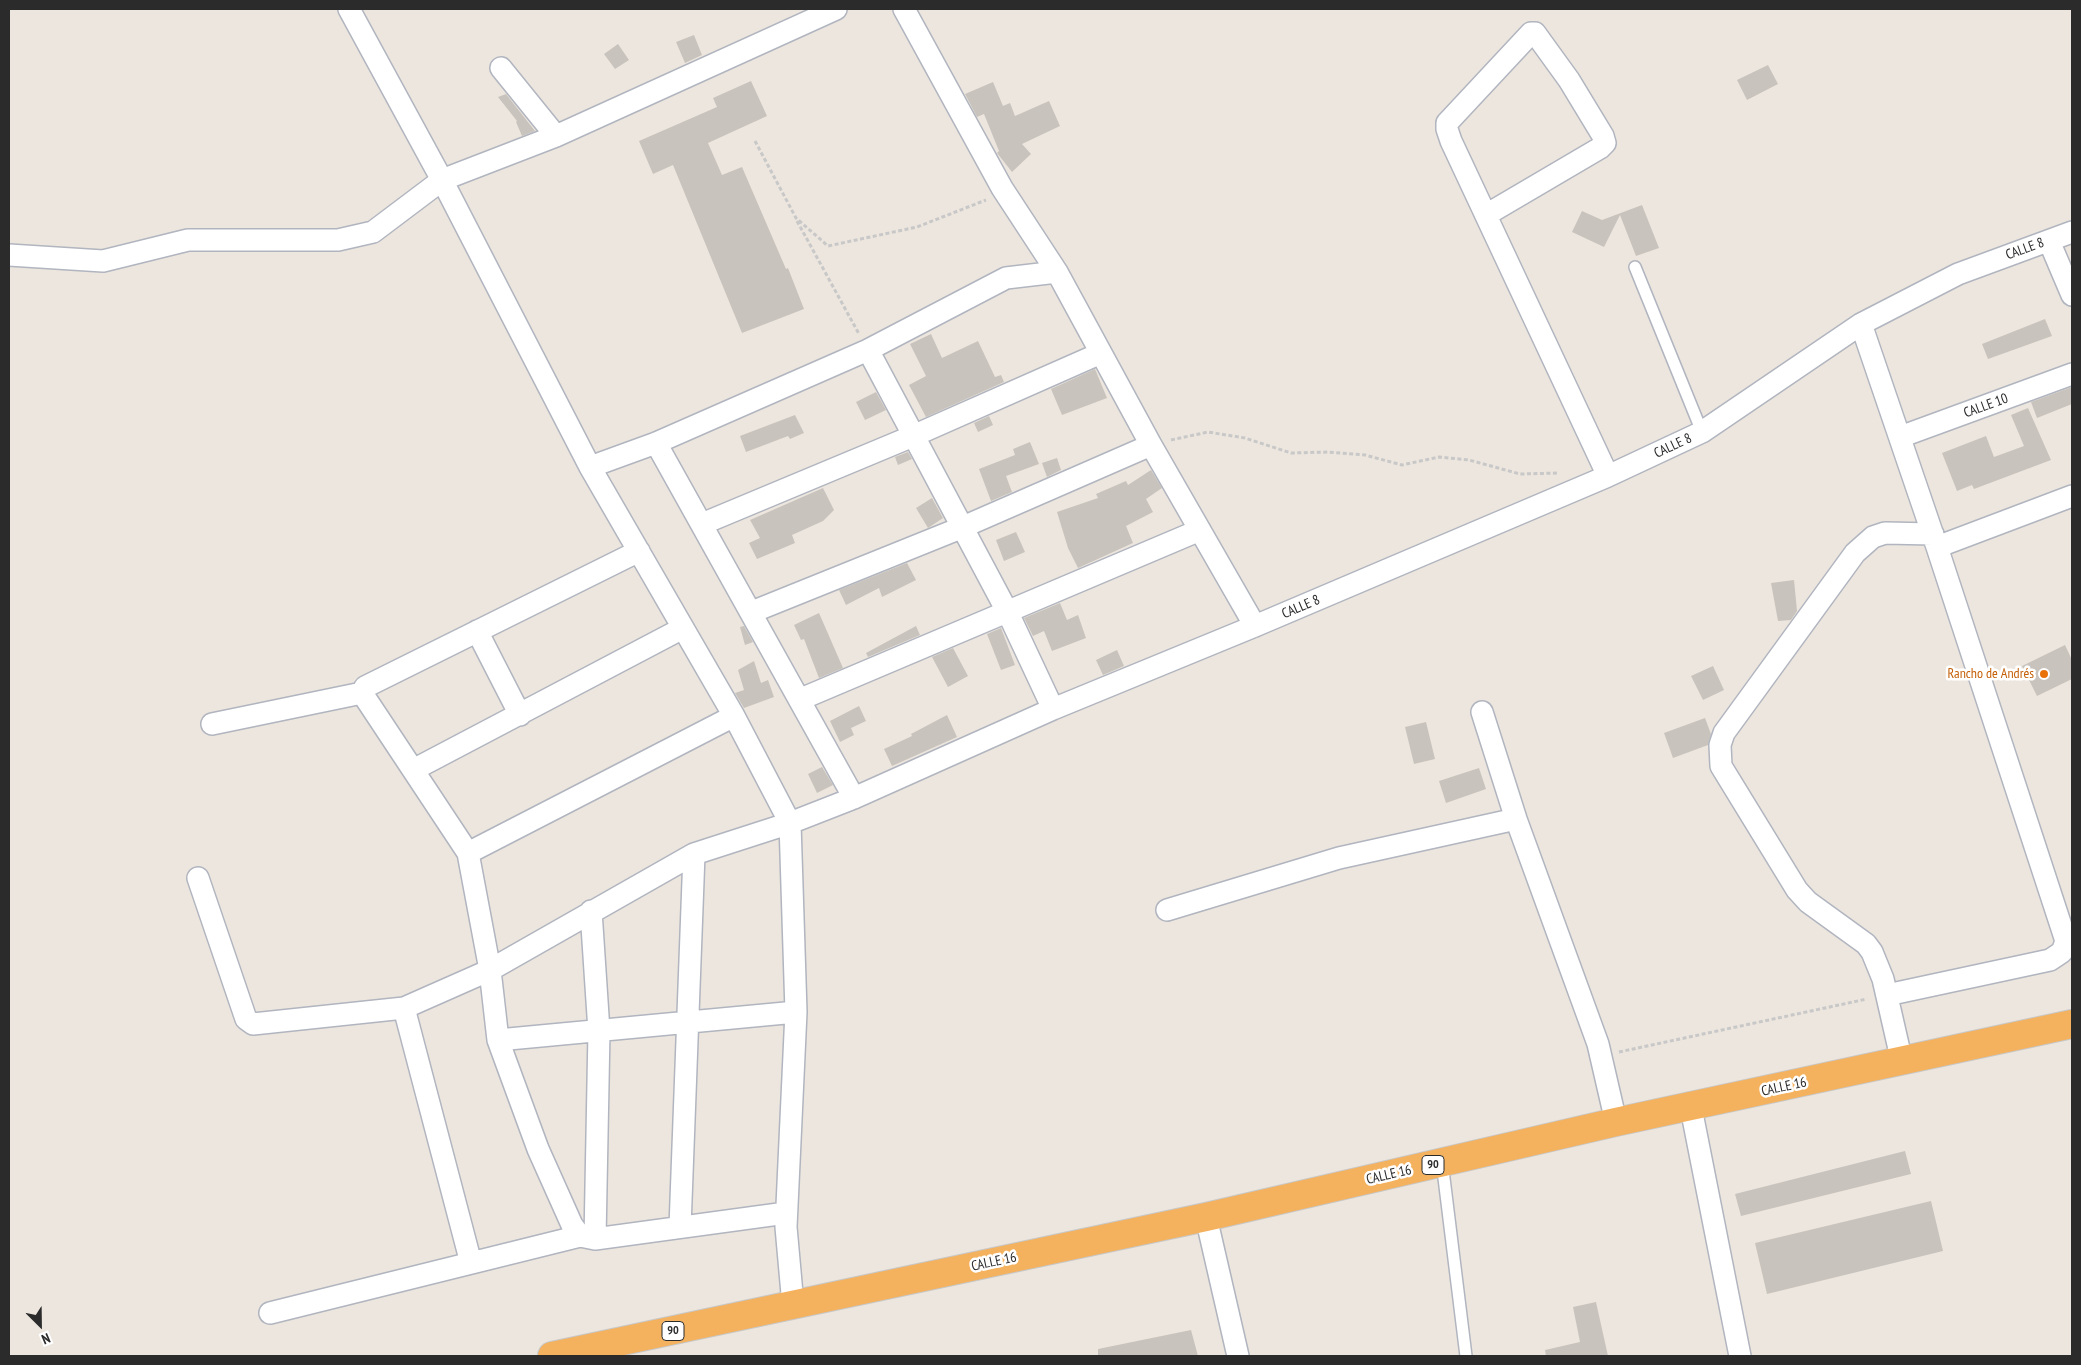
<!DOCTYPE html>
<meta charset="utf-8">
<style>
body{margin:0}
#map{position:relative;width:2081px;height:1365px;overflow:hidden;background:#ede6de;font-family:"PT Sans Narrow",sans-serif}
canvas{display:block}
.frame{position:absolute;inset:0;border:10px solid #2b2b2b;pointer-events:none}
.north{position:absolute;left:15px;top:1300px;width:50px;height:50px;-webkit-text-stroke:4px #fff;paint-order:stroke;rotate:157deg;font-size:14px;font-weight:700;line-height:20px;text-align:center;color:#2b2b2b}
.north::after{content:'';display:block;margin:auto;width:18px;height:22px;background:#2b2b2b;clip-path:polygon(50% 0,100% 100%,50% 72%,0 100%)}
</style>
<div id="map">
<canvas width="2081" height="1365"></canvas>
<div class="frame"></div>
<div class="north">N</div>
</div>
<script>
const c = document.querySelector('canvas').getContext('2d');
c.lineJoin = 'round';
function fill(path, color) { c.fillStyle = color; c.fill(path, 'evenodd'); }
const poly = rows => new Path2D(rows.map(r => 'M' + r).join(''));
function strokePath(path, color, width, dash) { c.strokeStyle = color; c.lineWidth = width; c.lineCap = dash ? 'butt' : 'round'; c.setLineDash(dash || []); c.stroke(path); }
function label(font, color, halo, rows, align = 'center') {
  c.font = font + ' "PT Sans Narrow",sans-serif'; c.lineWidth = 5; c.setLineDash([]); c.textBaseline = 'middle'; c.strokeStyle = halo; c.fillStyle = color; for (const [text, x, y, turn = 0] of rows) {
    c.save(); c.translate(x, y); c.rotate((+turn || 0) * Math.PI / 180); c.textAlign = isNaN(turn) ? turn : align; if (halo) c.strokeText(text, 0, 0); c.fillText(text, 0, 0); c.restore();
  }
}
fill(poly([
 [694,35,702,55,685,63,676,42],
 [618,44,629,60,615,69,604,54],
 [1768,65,1778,84,1747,100,1737,80],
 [751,81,767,116,708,143,722,175,742,167,786,269,788,268,804,309,742,333,673,165,653,174,639,141,717,107,713,98],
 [993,82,1003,106,1010,103,1015,116,1049,101,1060,126,1022,144,1031,154,1012,172,997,153,999,151,984,114,977,117,965,94],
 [506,94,535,131,522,136,516,122,517,121,498,97],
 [1642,205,1659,248,1636,256,1620,215,1604,247,1572,232,1582,211,1602,220],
 [2045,319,2052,336,1988,359,1982,344],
 [931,334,942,358,978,341,995,377,1001,375,1004,382,926,417,909,385,926,376,910,344],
 [1095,369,1107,398,1062,415,1051,389],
 [2072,387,2072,404,2037,418,2031,402],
 [876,392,886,410,865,420,856,402],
 [2028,408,2051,460,1974,489,1972,485,1957,491,1942,453,1986,436,1994,457,2024,446,2011,415],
 [795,415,804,433,790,439,788,436,746,452,740,436],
 [989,416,993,425,978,432,974,423],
 [1030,442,1039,464,1006,476,1012,492,991,501,979,469,1015,455,1013,449],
 [908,452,912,459,898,465,895,457],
 [1057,458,1061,470,1047,477,1042,463],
 [1151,470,1162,488,1146,499,1153,512,1126,526,1133,543,1078,568,1068,548,1057,512,1098,498,1096,494,1126,481,1128,485],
 [823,488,834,510,823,521,792,535,795,543,757,559,749,543,760,538,750,520],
 [932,498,943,518,928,528,916,508],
 [1016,532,1025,552,1004,561,996,540],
 [907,563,916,580,882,597,879,588,846,605,839,590],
 [1794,580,1797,611,1791,620,1778,621,1771,583],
 [1060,603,1067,620,1078,615,1086,638,1052,651,1044,631,1033,636,1024,618],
 [819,613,843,668,819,678,804,639,801,640,794,625],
 [744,626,753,642,745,645,740,627],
 [916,626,920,635,868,657,866,653],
 [1001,628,1015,665,1001,670,987,634],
 [2065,645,2072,660,2072,679,2037,696,2022,666],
 [953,648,968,676,948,687,932,657],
 [1117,650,1124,666,1103,675,1096,660],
 [754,661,761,683,768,680,774,697,744,708,735,693,744,690,738,670],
 [1713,666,1724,690,1703,700,1691,676],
 [859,706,866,721,851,728,854,735,840,742,830,721],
 [947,715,957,737,892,766,884,749,912,736,911,734],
 [1705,718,1711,734,1708,745,1673,758,1664,733],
 [1426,722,1435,759,1414,764,1405,727],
 [822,767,833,785,817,793,808,774],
 [1479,768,1486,789,1446,803,1439,781],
 [1905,1151,1911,1174,1741,1216,1735,1194],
 [1931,1201,1943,1251,1767,1294,1755,1243],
 [1596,1302,1608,1356,1546,1356,1545,1350,1580,1342,1573,1307],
 [1191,1330,1198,1356,1098,1356,1098,1349]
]), '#c8c3bd');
const service = poly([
 [1635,267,1702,432],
 [1442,1162,1466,1356]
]);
const minor = poly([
 [349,9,442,180,590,467,734,716,790,823,796,1012,786,1227,793,1305],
 [904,9,1002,188,1057,272,1151,445,1255,626],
 [501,68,556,136],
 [1486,215,1600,148,1605,143,1603,136,1569,80,1535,33,1531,33,1447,123,1447,129,1451,141,1608,476],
 [2049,241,2072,295],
 [9,255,103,261,188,240,338,240,373,232,442,180,556,136,836,9],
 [1861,324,1937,547,2066,941,2062,952,2050,960,1887,995],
 [868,350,1008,613,1053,709],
 [1900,437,2072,374],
 [656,443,854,798],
 [590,467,656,443,868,350,1006,278,1057,272],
 [702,524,913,436,1101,353],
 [1937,547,2072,496],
 [752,612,963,527,1151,445],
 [477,631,520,715],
 [362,693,468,853,490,970,498,1040,538,1149,572,1225,580,1236],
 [801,699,1200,530],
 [1482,712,1516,819,1598,1044,1616,1122],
 [212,724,362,693,365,687,639,551],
 [413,770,683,628],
 [468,853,734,716],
 [198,878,246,1019,253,1024,404,1008,490,970,694,854,790,823,854,798,1053,709,1255,626,1608,476,1702,432,1861,324,1958,274,2072,232],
 [1167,910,1339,858,1516,819],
 [591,911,599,1031,595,1239],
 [404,1008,471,1263],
 [498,1040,796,1012],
 [1902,1062,1883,979,1872,952,1866,944,1808,902,1797,890,1721,766,1720,745,1724,733,1855,553,1873,537,1885,533,1933,534],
 [1691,1108,1740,1356],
 [1206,1217,1238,1356],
 [680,1227,694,854],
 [270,1313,580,1236,595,1239,786,1213]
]);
const trunk = poly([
 [552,1356,1206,1217,1616,1122,2072,1024]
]);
strokePath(service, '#b1b5bf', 14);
strokePath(minor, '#b1b5bf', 24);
strokePath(trunk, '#c8c8c8', 30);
strokePath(poly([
 [755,141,796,218,828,246,917,227,986,200],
 [797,221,859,334],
 [1171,440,1208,432,1245,438,1291,453,1328,452,1365,455,1402,465,1439,457,1469,460,1520,474,1559,473],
 [1619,1052,1867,999]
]), '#c8c8c8', 3, [4, 2.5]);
strokePath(service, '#fff', 11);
strokePath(minor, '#fff', 21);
strokePath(trunk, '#f4b15e', 28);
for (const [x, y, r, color] of [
 [2044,674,5,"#e8710a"]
]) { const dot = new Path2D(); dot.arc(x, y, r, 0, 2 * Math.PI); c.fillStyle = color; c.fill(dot); strokePath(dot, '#fff', 2); }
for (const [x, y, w] of [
 [1433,1165,22],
 [673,1331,22]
]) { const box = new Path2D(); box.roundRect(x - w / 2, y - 9.5, w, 19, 4); c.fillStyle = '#fff'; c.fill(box); strokePath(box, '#2b2b2b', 1); }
label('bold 12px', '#2b2b2b', null, [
 ["90",1433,1165],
 ["90",673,1331]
]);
label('14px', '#2b2b2b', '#fff', [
 ["CALLE 8",2025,249,-20],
 ["CALLE 10",1986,406,-20],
 ["CALLE 8",1673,446,-25],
 ["CALLE 8",1301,607,-23],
 ["CALLE 16",1784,1087,-12],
 ["CALLE 16",1389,1175,-13],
 ["CALLE 16",994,1262,-12]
]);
label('14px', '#c56008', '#fff', [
 ["Rancho de Andrés",2034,674]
], 'right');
</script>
